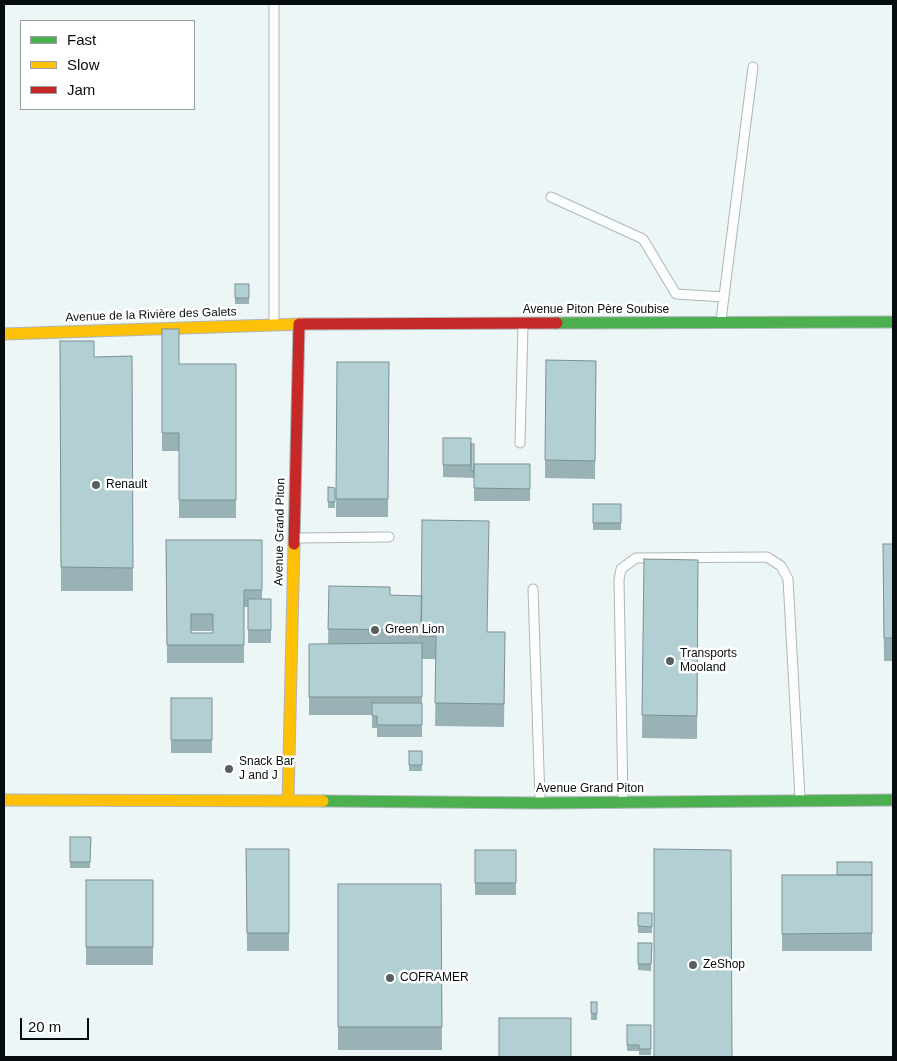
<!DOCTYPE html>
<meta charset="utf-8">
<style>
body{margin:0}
#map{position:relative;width:897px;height:1061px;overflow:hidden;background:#ecf6f7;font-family:Arial,sans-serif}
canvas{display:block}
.frame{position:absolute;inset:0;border:5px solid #070d0e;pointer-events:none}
.legend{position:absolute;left:20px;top:20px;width:175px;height:90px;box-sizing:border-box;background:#fff;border:1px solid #9c9e9f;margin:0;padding:6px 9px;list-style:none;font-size:15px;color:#070d0e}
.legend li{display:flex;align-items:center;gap:10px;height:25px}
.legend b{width:25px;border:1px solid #9c9e9f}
.scale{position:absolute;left:20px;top:1018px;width:69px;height:22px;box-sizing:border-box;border:2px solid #070d0e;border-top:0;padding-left:6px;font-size:15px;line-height:18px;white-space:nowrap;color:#070d0e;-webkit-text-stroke:4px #fff;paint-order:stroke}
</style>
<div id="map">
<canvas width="897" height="1061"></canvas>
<div class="frame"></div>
<ul class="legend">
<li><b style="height:6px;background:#4caf50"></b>Fast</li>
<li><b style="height:6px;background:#ffc107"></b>Slow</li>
<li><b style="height:6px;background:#c62828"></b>Jam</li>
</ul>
<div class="scale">20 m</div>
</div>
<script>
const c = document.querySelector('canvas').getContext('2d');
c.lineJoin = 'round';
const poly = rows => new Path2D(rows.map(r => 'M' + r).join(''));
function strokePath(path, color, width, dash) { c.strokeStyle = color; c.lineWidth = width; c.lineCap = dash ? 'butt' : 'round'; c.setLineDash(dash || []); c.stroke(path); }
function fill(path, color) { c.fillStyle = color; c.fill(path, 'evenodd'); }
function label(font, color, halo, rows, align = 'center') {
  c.font = font + ' Arial,sans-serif'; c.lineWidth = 5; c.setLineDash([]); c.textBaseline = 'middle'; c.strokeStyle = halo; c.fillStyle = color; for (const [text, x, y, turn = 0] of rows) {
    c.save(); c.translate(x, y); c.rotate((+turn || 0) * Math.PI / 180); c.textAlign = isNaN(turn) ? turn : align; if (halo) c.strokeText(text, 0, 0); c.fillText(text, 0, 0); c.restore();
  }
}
const lane = poly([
 [551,197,643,239,676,294,724,297],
 [721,320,753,67],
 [274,322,274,4],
 [520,443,523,326],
 [297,538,389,537],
 [533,589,540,800],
 [623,801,619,580,621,569,636,558,767,557,781,566,788,579,800,798]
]);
const fast = poly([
 [557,323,893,322],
 [323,801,540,803,893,800]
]);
const slow = poly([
 [4,334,303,324],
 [4,800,323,801],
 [288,801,294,544]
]);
const jam = poly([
 [303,324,557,323],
 [294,544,299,324]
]);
strokePath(lane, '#aeb6b7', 11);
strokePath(fast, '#aeb6b7', 13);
strokePath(slow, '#aeb6b7', 13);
strokePath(jam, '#aeb6b7', 13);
strokePath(lane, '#fcfefe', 9);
strokePath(fast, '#4caf50', 11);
strokePath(slow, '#ffc107', 11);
strokePath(jam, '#c62828', 11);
fill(poly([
 [235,284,249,284,249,304,235,304],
 [162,329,179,364,236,364,236,518,179,518,179,451,162,451],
 [60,341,94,357,132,356,133,591,61,591],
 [546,360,596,361,595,479,545,478],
 [337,362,389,362,388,517,336,517],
 [443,438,471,444,474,464,530,464,530,501,474,501,474,478,443,477],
 [328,487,335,488,335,508,328,508],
 [593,504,621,504,621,530,593,530],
 [166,540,262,540,262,599,271,599,271,643,248,643,248,607,244,607,244,663,167,663],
 [191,631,213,631,213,633,191,633],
 [893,544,893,661,884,661,883,567],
 [644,559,698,560,697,739,642,738],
 [329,586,488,632,505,655,504,727,435,726,436,659,422,659,422,737,377,737,377,728,372,728,372,715,309,715,309,644,328,644],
 [171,698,212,698,212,753,171,753],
 [409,751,422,751,422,771,409,771],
 [70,837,91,837,90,868,70,868],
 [246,849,289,849,289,951,247,951],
 [475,850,516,850,516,895,475,895],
 [872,862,872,951,782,951,782,875,837,875],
 [86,880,153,880,153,965,86,965],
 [338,884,441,884,442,1050,338,1050],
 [638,913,652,913,652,933,638,933],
 [638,943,652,943,651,971,638,970],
 [597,1002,597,1020,591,1020,591,1013],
 [627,1025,651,1025,651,1055,639,1055,639,1051,627,1051]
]), '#99b2b5');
const building = poly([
 [235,284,249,284,249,298,235,298,235,284],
 [162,329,179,329,179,364,236,364,236,500,179,500,179,433,162,433,162,329],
 [60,341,94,341,94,357,132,356,133,568,61,567,60,341],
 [546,360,596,361,595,461,545,460,546,360],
 [337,362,389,362,388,499,336,499,337,362],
 [443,438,471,438,471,465,443,465,443,438],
 [471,444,474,444,474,471,471,471,471,444],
 [474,464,530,464,530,489,474,488,474,464],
 [328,487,335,488,335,502,328,502,328,487],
 [593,504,621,504,621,523,593,523,593,504],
 [422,520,489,521,487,632,505,632,504,704,435,703,436,636,421,636,422,520],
 [166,540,262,540,262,590,244,590,244,645,167,645,166,540],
 [191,614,213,614,213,633,191,633,191,614],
 [883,544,893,544,893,638,884,638,883,544],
 [644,559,698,560,697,716,642,715,644,559],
 [329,586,390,587,390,595,422,596,421,630,328,629,329,586],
 [248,599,271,599,271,630,248,630,248,599],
 [422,643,422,697,309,697,309,644,422,643],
 [171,698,212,698,212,740,171,740,171,698],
 [372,703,422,703,422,725,377,725,377,716,372,716,372,703],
 [409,751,422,751,422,765,409,765,409,751],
 [70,837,91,837,90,862,70,862,70,837],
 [246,849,289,849,289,933,247,933,246,849],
 [654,849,731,850,732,1057,654,1057,654,849],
 [475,850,516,850,516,883,475,883,475,850],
 [837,862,872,862,872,875,837,875,837,862],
 [782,875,872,875,872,933,782,934,782,875],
 [86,880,153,880,153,947,86,947,86,880],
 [338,884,441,884,442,1027,338,1027,338,884],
 [638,913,652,913,652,927,638,926,638,913],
 [638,943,652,943,651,964,638,964,638,943],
 [591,1002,597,1002,597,1014,591,1013,591,1002],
 [499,1018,571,1018,571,1057,499,1057,499,1018],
 [627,1025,651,1025,651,1049,639,1049,639,1045,627,1045,627,1025]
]);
fill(building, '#b2cfd3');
strokePath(building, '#7d9194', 1);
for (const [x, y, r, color] of [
 [96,485,5,"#575f60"],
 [375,630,5,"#575f60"],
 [670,661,5,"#575f60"],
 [229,769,5,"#575f60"],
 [693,965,5,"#575f60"],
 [390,978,5,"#575f60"]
]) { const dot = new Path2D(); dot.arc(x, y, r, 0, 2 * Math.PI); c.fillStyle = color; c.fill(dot); strokePath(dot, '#fff', 2); }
label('12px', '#070d0e', '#fff', [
 ["Avenue Piton Père Soubise",596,310],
 ["Avenue de la Rivière des Galets",151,315,-2],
 ["Avenue Grand Piton",280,532,-89],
 ["Avenue Grand Piton",590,789]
]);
label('12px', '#070d0e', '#fff', [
 ["Renault",106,485],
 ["Green Lion",385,630],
 ["Transports",680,654],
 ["Mooland",680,668],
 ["Snack Bar",239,762],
 ["J and J",239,776],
 ["ZeShop",703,965],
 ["COFRAMER",400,978]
], 'left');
</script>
